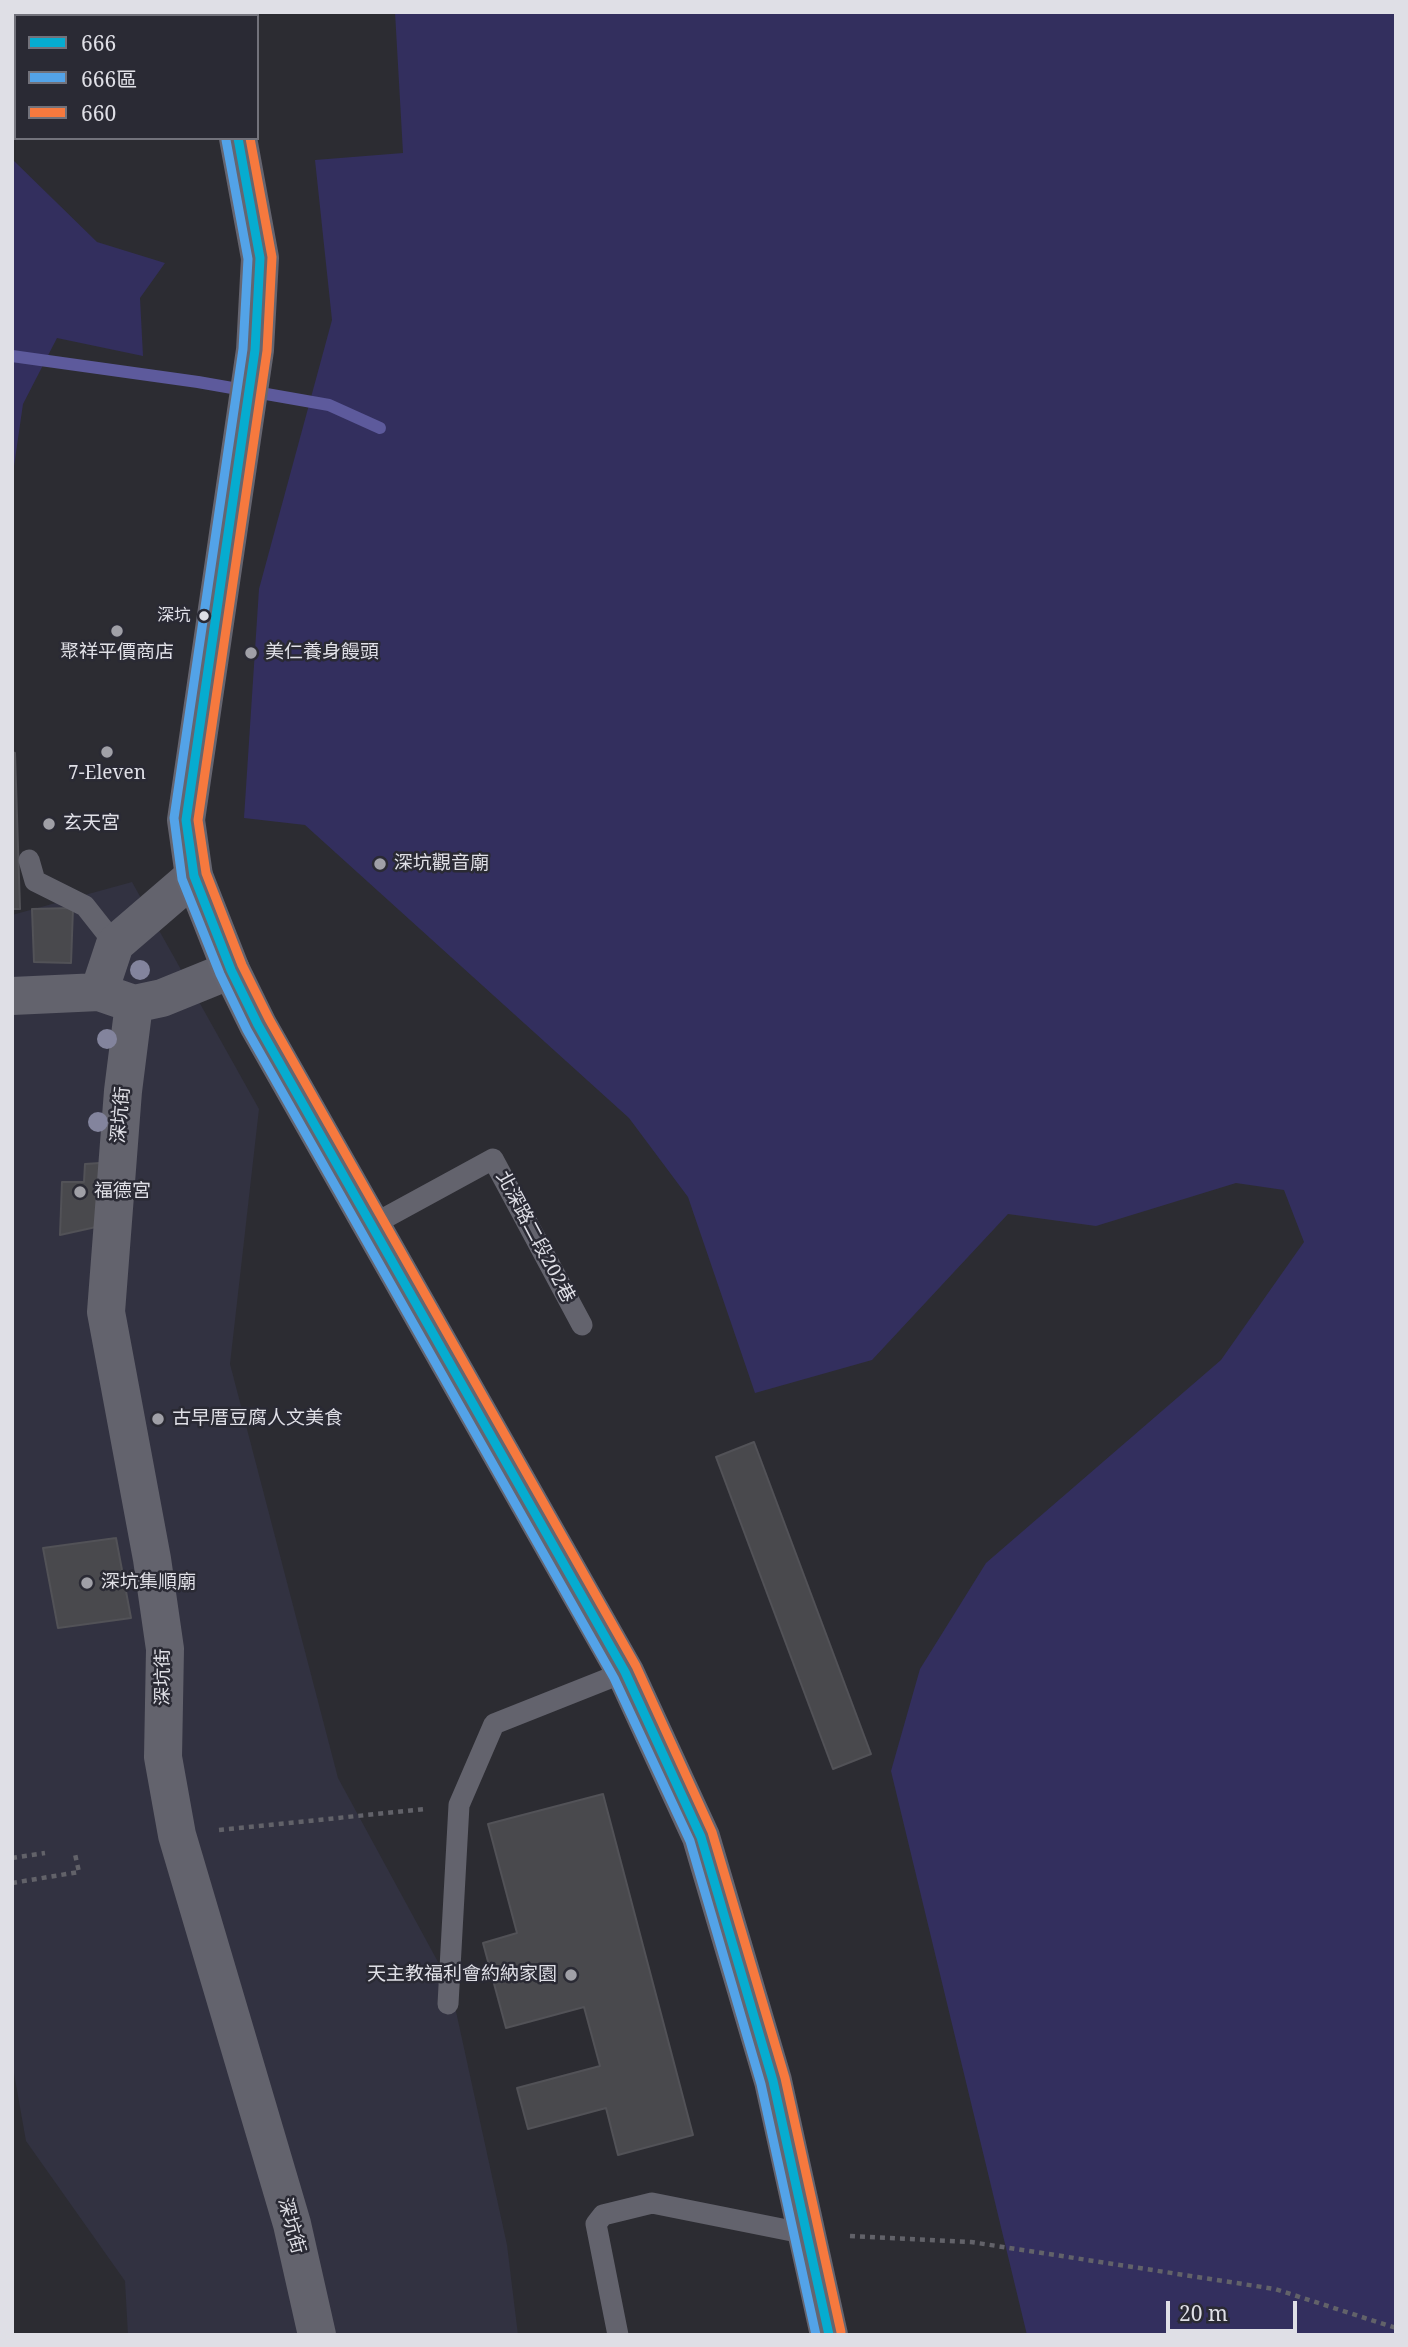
<!DOCTYPE html>
<meta charset="utf-8">
<style>
body{margin:0}
#map{position:relative;width:1408px;height:2347px;overflow:hidden;background:#2c2c32;font-family:"Noto Serif","Noto Sans TC",serif}
canvas{display:block}
.frame{position:absolute;inset:0;border:14px solid #dfdfe6;pointer-events:none}
.legend{position:absolute;left:14px;top:14px;width:245px;height:126px;box-sizing:border-box;background:#2a2a34;border:2px solid #72727b;margin:0;padding:9px 12px;list-style:none;font-size:21px;color:#dfdfe6}
.legend li{display:flex;align-items:center;gap:14px;height:35px}
.legend b{width:35px;border:2px solid #72727b}
.scale{position:absolute;left:1166px;top:2301px;width:131px;height:32px;box-sizing:border-box;border:4px solid #dfdfe6;border-top:0;padding-left:9px;font-size:21px;line-height:24px;white-space:nowrap;color:#dfdfe6;-webkit-text-stroke:5px #2a2a34;paint-order:stroke}
</style>
<div id="map">
<canvas width="1408" height="2347"></canvas>
<div class="frame"></div>
<ul class="legend">
<li><b style="height:9px;background:#06acd0"></b>666</li>
<li><b style="height:9px;background:#53a3e8"></b>666區</li>
<li><b style="height:9px;background:#f6793e"></b>660</li>
</ul>
<div class="scale">20 m</div>
</div>
<script>
const c = document.querySelector('canvas').getContext('2d');
c.lineJoin = 'round';
function fill(path, color) { c.fillStyle = color; c.fill(path, 'evenodd'); }
const poly = rows => new Path2D(rows.map(r => 'M' + r).join(''));
function strokePath(path, color, width, dash) { c.strokeStyle = color; c.lineWidth = width; c.lineCap = dash ? 'butt' : 'round'; c.setLineDash(dash || []); c.stroke(path); }
function label(font, color, halo, rows, align = 'center') {
  c.font = font + ' "Noto Serif","Noto Sans TC",serif'; c.lineWidth = 5; c.setLineDash([]); c.textBaseline = 'middle'; c.strokeStyle = halo; c.fillStyle = color; for (const [text, x, y, turn = 0] of rows) {
    c.save(); c.translate(x, y); c.rotate((+turn || 0) * Math.PI / 180); c.textAlign = isNaN(turn) ? turn : align; if (halo) c.strokeText(text, 0, 0); c.fillText(text, 0, 0); c.restore();
  }
}
fill(poly([
 [132,882,259,1109,230,1364,338,1778,450,1984,507,2245,518,2335,128,2335,125,2281,26,2141,12,2062,12,915]
]), '#323241');
fill(poly([
 [395,12,1396,12,1396,2335,1027,2335,891,1771,920,1669,986,1563,1221,1360,1304,1242,1284,1190,1236,1183,1096,1226,1008,1214,872,1360,755,1393,688,1197,629,1118,305,825,244,818,259,589,332,320,315,160,403,153],
 [12,159,97,242,165,263,140,298,143,356,57,338,23,404,12,480]
]), '#332f5e');
strokePath(poly([
 [12,356,198,382,329,405,380,428]
]), '#5d5a9c', 12);
const building = poly([
 [12,752,15,753,20,909,12,909,12,752],
 [73,908,71,963,34,962,32,909,73,908],
 [100,1163,96,1227,60,1235,62,1182,84,1182,85,1164,100,1163],
 [754,1442,871,1754,833,1769,716,1457,754,1442],
 [116,1538,131,1618,58,1628,43,1548,116,1538],
 [603,1794,693,2135,618,2155,606,2108,528,2129,517,2088,600,2066,584,2007,506,2028,483,1943,517,1933,488,1824,603,1794]
]);
fill(building, '#49494d');
strokePath(building, '#525257', 2);
strokePath(poly([
 [219,1830,426,1809],
 [12,1858,45,1853],
 [12,1883,79,1872,75,1854],
 [850,2236,971,2242,1275,2289,1396,2328]
]), '#626269', 4.5, [5, 5]);
strokePath(poly([
 [29,860,35,881,85,906,115,944],
 [372,1225,493,1159,582,1325],
 [448,2004,459,1805,494,1724,625,1672],
 [618,2335,596,2224,603,2215,652,2203,807,2234]
]), '#63636d', 21);
strokePath(poly([
 [194,876,115,944,99,992,134,1004,162,998,231,970],
 [12,996,99,992],
 [134,1004,123,1091,106,1312,152,1559,165,1649,163,1757,177,1835,292,2224,317,2335]
]), '#63636d', 38);
strokePath(poly([
 [215,12,215,16],
 [238,138,260,258,255,350,186,820,194,876,231,970,258,1025,625,1672,701,1837,773,2081,829,2335]
]), '#656570', 38);
strokePath(poly([
 [238,138,260,258,255,350,186,820,194,876,231,970,258,1025,625,1672,701,1837,773,2081,829,2335]
]), '#06acd0', 9);
strokePath(poly([
 [226,140,248,259,243,349,174,818,182,879,220,974,247,1030,614,1678,690,1841,761,2084,816,2335]
]), '#53a3e8', 9);
strokePath(poly([
 [250,138,272,257,267,351,198,820,206,873,242,965,269,1019,636,1666,712,1832,785,2078,841,2332]
]), '#f6793e', 9);
c.fillStyle = '#83849d';
for (const [x, y] of [
 [140,970],
 [107,1039],
 [98,1122]
]) { c.beginPath(); c.arc(x, y, 10, 0, 2 * Math.PI); c.fill(); }
for (const [x, y, r, color] of [
 [204,616,6,"#dfdfe6"],
 [117,631,7,"#a0a0a7"],
 [251,653,7,"#a0a0a7"],
 [107,752,7,"#a0a0a7"],
 [49,824,7,"#a0a0a7"],
 [380,864,7,"#a0a0a7"],
 [80,1192,7,"#a0a0a7"],
 [158,1419,7,"#a0a0a7"],
 [87,1583,7,"#a0a0a7"],
 [571,1975,7,"#a0a0a7"]
]) { const dot = new Path2D(); dot.arc(x, y, r, 0, 2 * Math.PI); c.fillStyle = color; c.fill(dot); strokePath(dot, '#2a2a34', 2.5); }
label('17px', '#dfdfe6', '#2a2a34', [
 ["深坑",191,616]
], 'right');
label('19px', '#dfdfe6', '#2a2a34', [
 ["聚祥平價商店",117,653,"center"],
 ["美仁養身饅頭",265,653],
 ["7-Eleven",107,774,"center"],
 ["玄天宮",63,824],
 ["深坑觀音廟",394,864],
 ["福德宮",94,1192],
 ["古早厝豆腐人文美食",172,1419],
 ["深坑集順廟",101,1583],
 ["天主教福利會約納家園",557,1975,"right"]
], 'left');
label('19px', '#dfdfe6', '#2a2a34', [
 ["深坑街",121,1115,-85],
 ["北深路二段202巷",535,1237,62],
 ["深坑街",164,1677,-90],
 ["深坑街",291,2226,75]
]);
</script>
